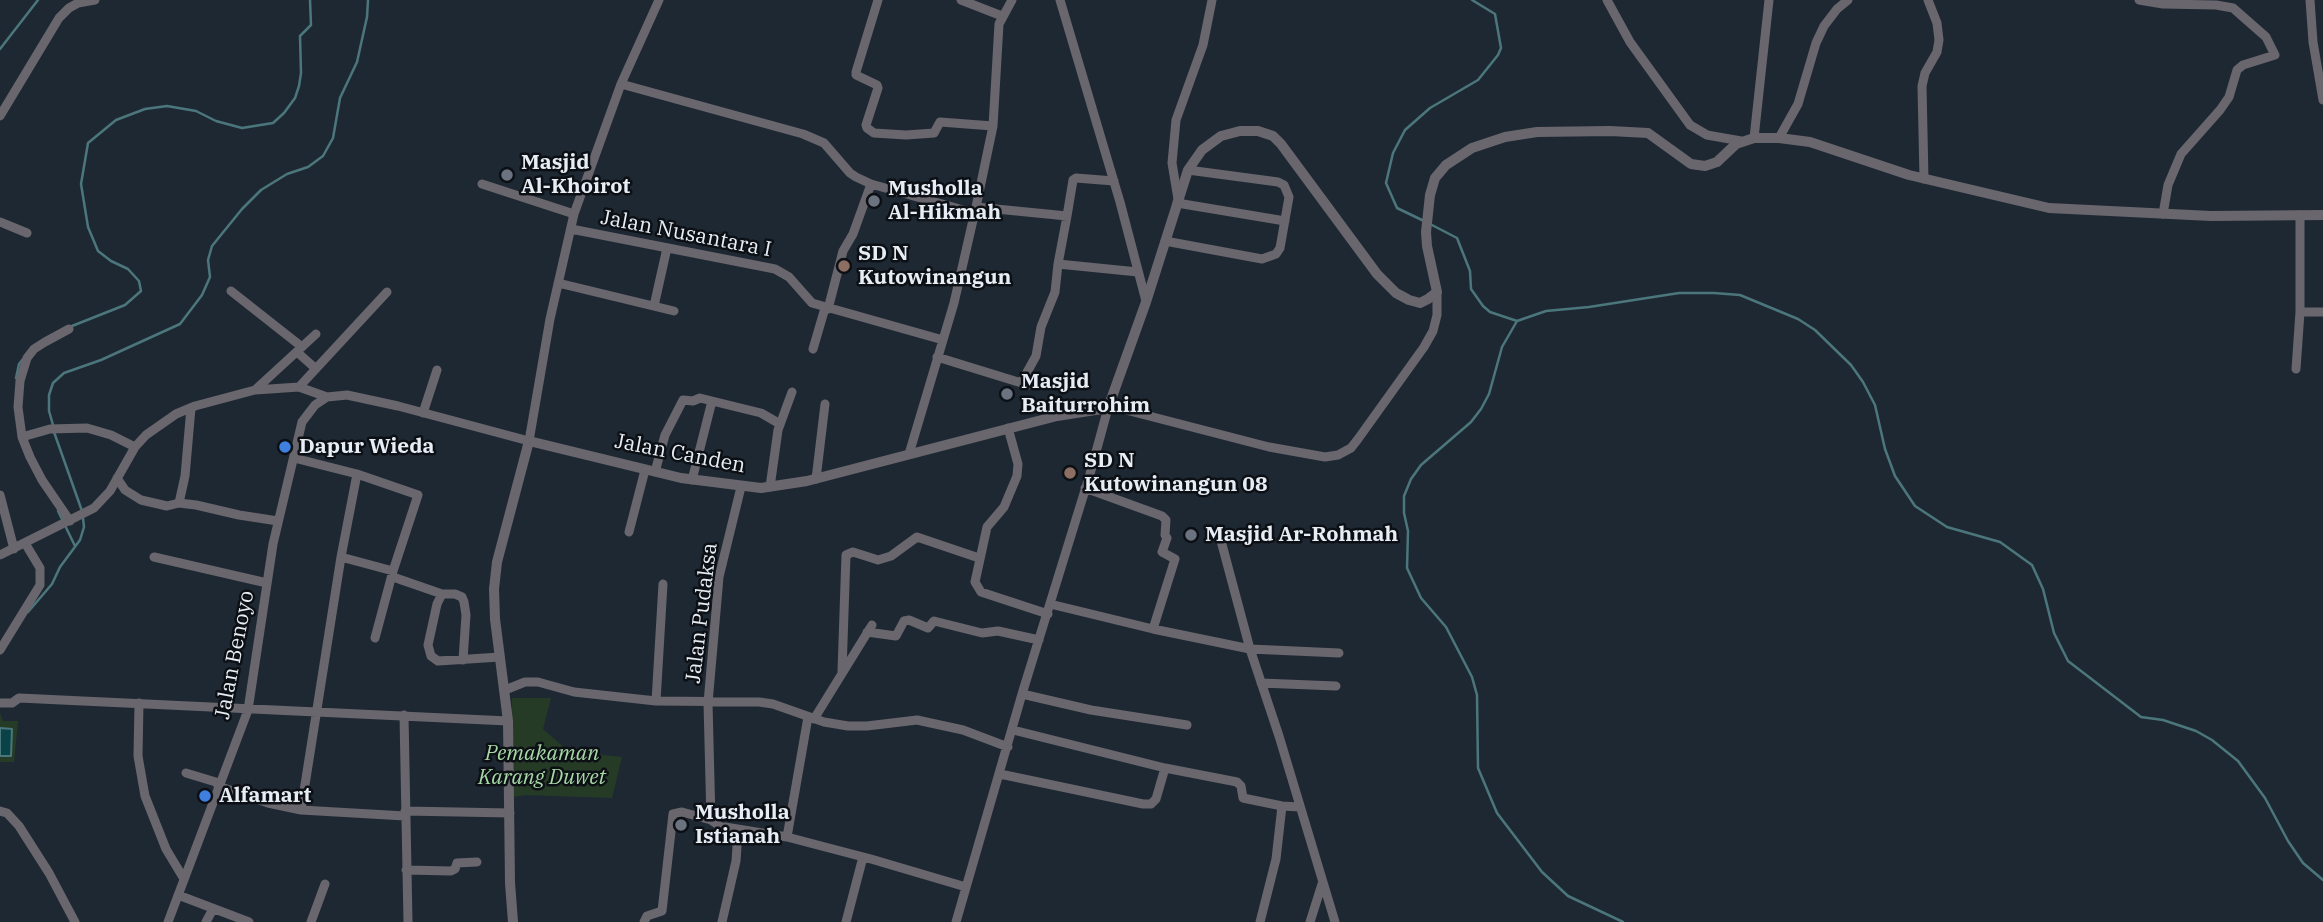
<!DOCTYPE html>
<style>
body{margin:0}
canvas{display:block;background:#1e2833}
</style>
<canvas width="2323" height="922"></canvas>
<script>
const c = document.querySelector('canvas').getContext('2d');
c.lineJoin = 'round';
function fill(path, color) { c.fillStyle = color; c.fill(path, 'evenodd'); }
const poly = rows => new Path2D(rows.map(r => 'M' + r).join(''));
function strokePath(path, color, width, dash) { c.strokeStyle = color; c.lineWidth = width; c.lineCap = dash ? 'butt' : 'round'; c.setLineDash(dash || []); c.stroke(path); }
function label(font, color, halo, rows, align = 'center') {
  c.font = font + ' "IBM Plex Serif",serif'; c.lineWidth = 5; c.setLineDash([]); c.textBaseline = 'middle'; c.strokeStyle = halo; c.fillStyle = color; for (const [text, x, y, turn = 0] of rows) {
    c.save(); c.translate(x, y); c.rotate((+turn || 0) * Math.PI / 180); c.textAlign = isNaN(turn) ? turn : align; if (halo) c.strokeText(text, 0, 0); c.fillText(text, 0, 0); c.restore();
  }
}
fill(poly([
 [512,698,551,698,543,729,568,751,622,757,612,798,525,795,513,797],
 [0,713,3,721,18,721,14,762,0,762]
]), '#253b25');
const water = poly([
 [0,728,12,729,11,756,0,756,0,728]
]);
fill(water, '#094347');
strokePath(water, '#4b767b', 2);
strokePath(poly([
 [0,49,38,0],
 [1424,221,1397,208,1386,183,1393,153,1405,130,1430,108,1478,80,1498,55,1501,48,1495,14,1472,0],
 [1430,224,1457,238,1470,271,1471,289,1483,306,1490,312,1517,321,1546,311,1589,307,1679,293,1714,293,1740,295,1798,319,1815,330,1851,365,1863,382,1875,405,1885,449,1895,476,1915,506,1947,527,2000,542,2032,565,2043,589,2054,633,2068,661,2141,717,2163,720,2196,731,2212,740,2238,761,2265,798,2288,841,2303,863,2323,880],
 [1517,321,1502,347,1489,394,1481,409,1471,422,1421,465,1411,479,1404,496,1404,513,1408,531,1407,568,1421,598,1446,627,1472,677,1477,695,1478,768,1497,813,1542,872,1568,896,1623,922],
 [72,326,125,305,141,291,139,281,128,269,111,261,98,251,88,227,81,184,88,143,116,120,145,109,167,106,196,111,216,121,242,128,273,123,284,113,295,98,299,86,301,73,300,36,311,25,310,0],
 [16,378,19,364,23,359],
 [53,425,49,411,49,395,53,383,64,373,101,360,180,324,202,295,210,277,208,260,212,246,242,209,261,190,287,174,308,167,323,156,333,138,340,98,357,62,367,17,368,0],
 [54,432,82,511],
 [58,511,75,546],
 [28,612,52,584,60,567,80,540,84,527,83,518]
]), '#4b767b', 2.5);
strokePath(poly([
 [878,0,856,72,856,75,877,85,878,88,866,125,867,128,874,133,906,135,934,133,940,122,993,126],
 [961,0,1002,16],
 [1060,0,1120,202,1146,301],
 [1607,0,1630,42,1690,125,1707,135,1741,141],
 [2139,0,2163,4,2216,5,2233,8,2266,37,2275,55,2243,65,2237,70,2229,97,2220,110,2181,154,2168,185,2163,214],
 [2310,0,2313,42,2323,100],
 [621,84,803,134,824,143,850,173,856,177,871,184,974,213],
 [0,116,59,18,69,8,78,3,95,0],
 [1754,138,1769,0],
 [1779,138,1798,104,1816,43,1824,26,1837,9,1848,0],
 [1924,179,1922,86,1925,73,1937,52,1939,40,1937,23,1928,0],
 [482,184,574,214],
 [1178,199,1172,163,1176,120,1203,45,1212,0],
 [1177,203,1285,221],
 [976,207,1067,216,1058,264,1138,272],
 [1067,216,1073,180,1076,178,1114,181],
 [0,222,27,233],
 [571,229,775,269,789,277,812,303,943,340],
 [1165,241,1262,259,1276,254,1280,248,1289,197,1284,185,1278,182,1188,170],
 [558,283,674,311],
 [231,291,302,347],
 [654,306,667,248],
 [828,309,843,251,853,234,871,184],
 [2300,312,2323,312],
 [69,329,45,342,34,349,27,358,20,381,18,407,22,437,30,457,42,480,70,521],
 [813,349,825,308],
 [297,352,315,368],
 [937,357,1028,385],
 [2296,369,2300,312,2300,215],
 [1021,383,1036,356,1041,327,1055,292,1058,264],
 [299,387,387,292],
 [255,390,316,334],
 [423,413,437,370],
 [1008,428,1018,464,1017,476,1004,507,987,527,975,582,981,592,1048,614],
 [22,437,50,429,87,428,111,435,135,447],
 [909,454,954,303,976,207,993,126,999,24,1012,0],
 [294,458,357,474,418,495,393,571,375,638],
 [655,472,665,435,683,400,693,401,700,398,712,401,761,413,780,424],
 [357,474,341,557,393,571],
 [117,478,125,490,141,500,167,506,179,503,196,505,239,515,278,521],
 [816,479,825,404],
 [692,480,712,401],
 [770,487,778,430,792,392],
 [1085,488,1162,516,1166,520,1165,535,1167,538,1162,552,1175,559,1153,629],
 [0,495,14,549],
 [179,503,185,476,191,408],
 [629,532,645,470],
 [1220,537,1250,649,1279,736,1335,922],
 [0,555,94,508,110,491,135,447,146,435,176,414,195,406,255,390,299,387,327,397],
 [154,557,267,583],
 [393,577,442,594,437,604,428,645,431,656,438,661,500,657],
 [442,594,455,594,462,597,464,602,466,615,463,660],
 [1050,604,1153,629,1250,649,1339,653],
 [867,632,896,636,904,621,909,620,928,628,934,621,982,633,998,631,1039,640],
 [0,650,40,585,40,568,25,543],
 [842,671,846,555,853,552,878,560,891,556,917,537,979,558],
 [1261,683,1336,686],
 [505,690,525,682,538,682,574,692,656,701,759,702,773,704,824,722,848,726,867,726,917,720,963,730,1008,747],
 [1022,694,1091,710,1187,725],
 [656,701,663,584],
 [0,703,12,703,19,698,508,721],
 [139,703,138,756,145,796,166,849,184,879],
 [404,715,408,922],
 [814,719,872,625],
 [1013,730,1165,768,1237,782,1241,786,1243,798,1282,806,1300,807],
 [186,773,219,783],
 [1000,774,1143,804,1151,804,1156,799,1165,768],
 [218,786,268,803,301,810,405,816],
 [301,810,341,557],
 [0,811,7,813,19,826,49,873,75,922],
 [405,811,510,813],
 [725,827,787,837,871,859,966,887],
 [787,837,808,717],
 [406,870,451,871,455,869,457,863,477,862],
 [178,895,249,922],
 [168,922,248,710,273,544,302,422,315,405,327,397,347,395,398,406,529,441,550,319,574,214,621,84,659,0],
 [206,922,213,909],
 [311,922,325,884],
 [644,922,647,916,662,911,673,814,682,812,711,820],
 [722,922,736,861,737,846,733,835,711,820,708,703,719,577,741,487],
 [846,922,863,857],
 [956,922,1022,694,1090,474,1108,408,1122,409,1269,447,1325,457,1338,455,1351,448,1358,439,1424,347,1433,331,1437,315,1437,292],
 [1260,922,1276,859,1282,806],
 [1310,922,1322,884]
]), '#69666d', 9);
strokePath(poly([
 [513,922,510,883,508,721,495,619,494,589,497,562,529,441,681,478,761,488,807,481,1057,416,1108,408,1146,302,1188,170,1202,150,1221,136,1240,131,1258,131,1273,136,1281,144,1377,274,1396,293,1409,300,1420,303,1428,299,1437,292,1427,246,1426,232,1430,195,1435,178,1446,165,1472,148,1505,137,1537,132,1610,131,1648,133,1691,164,1705,166,1717,162,1736,144,1754,138,1779,138,1810,142,1909,175,2049,208,2211,216,2323,215]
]), '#69666d', 10);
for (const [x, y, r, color] of [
 [507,175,7,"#6b7280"],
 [874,201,7,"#6b7280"],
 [844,266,7,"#8d6e63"],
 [1007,394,7,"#6b7280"],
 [285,447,7,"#3f7fe0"],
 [1070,473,7,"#8d6e63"],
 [1191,535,7,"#6b7280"],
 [205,796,7,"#3f7fe0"],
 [681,825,7,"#6b7280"]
]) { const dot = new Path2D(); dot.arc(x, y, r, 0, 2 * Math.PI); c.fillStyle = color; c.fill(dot); strokePath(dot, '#0c1015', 2.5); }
label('bold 21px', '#e6edf4', '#0c1015', [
 ["Masjid",521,163],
 ["Al-Khoirot",521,187],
 ["Musholla",888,189],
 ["Al-Hikmah",888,213],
 ["SD N",858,254],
 ["Kutowinangun",858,278],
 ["Masjid",1021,382],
 ["Baiturrohim",1021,406],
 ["Dapur Wieda",299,447],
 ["SD N",1084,461],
 ["Kutowinangun 08",1084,485],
 ["Masjid Ar-Rohmah",1205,535],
 ["Alfamart",219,796],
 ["Musholla",695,813],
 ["Istianah",695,837]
], 'left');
label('21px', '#e6edf4', '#0c1015', [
 ["Jalan Nusantara I",686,234,11],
 ["Jalan Canden",680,454,11],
 ["Jalan Pudaksa",702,613,-83],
 ["Jalan Benoyo",235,655,-79]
]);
label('italic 21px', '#a7d8a6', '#0c1015', [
 ["Pemakaman",542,754],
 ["Karang Duwet",542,778]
]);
</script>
